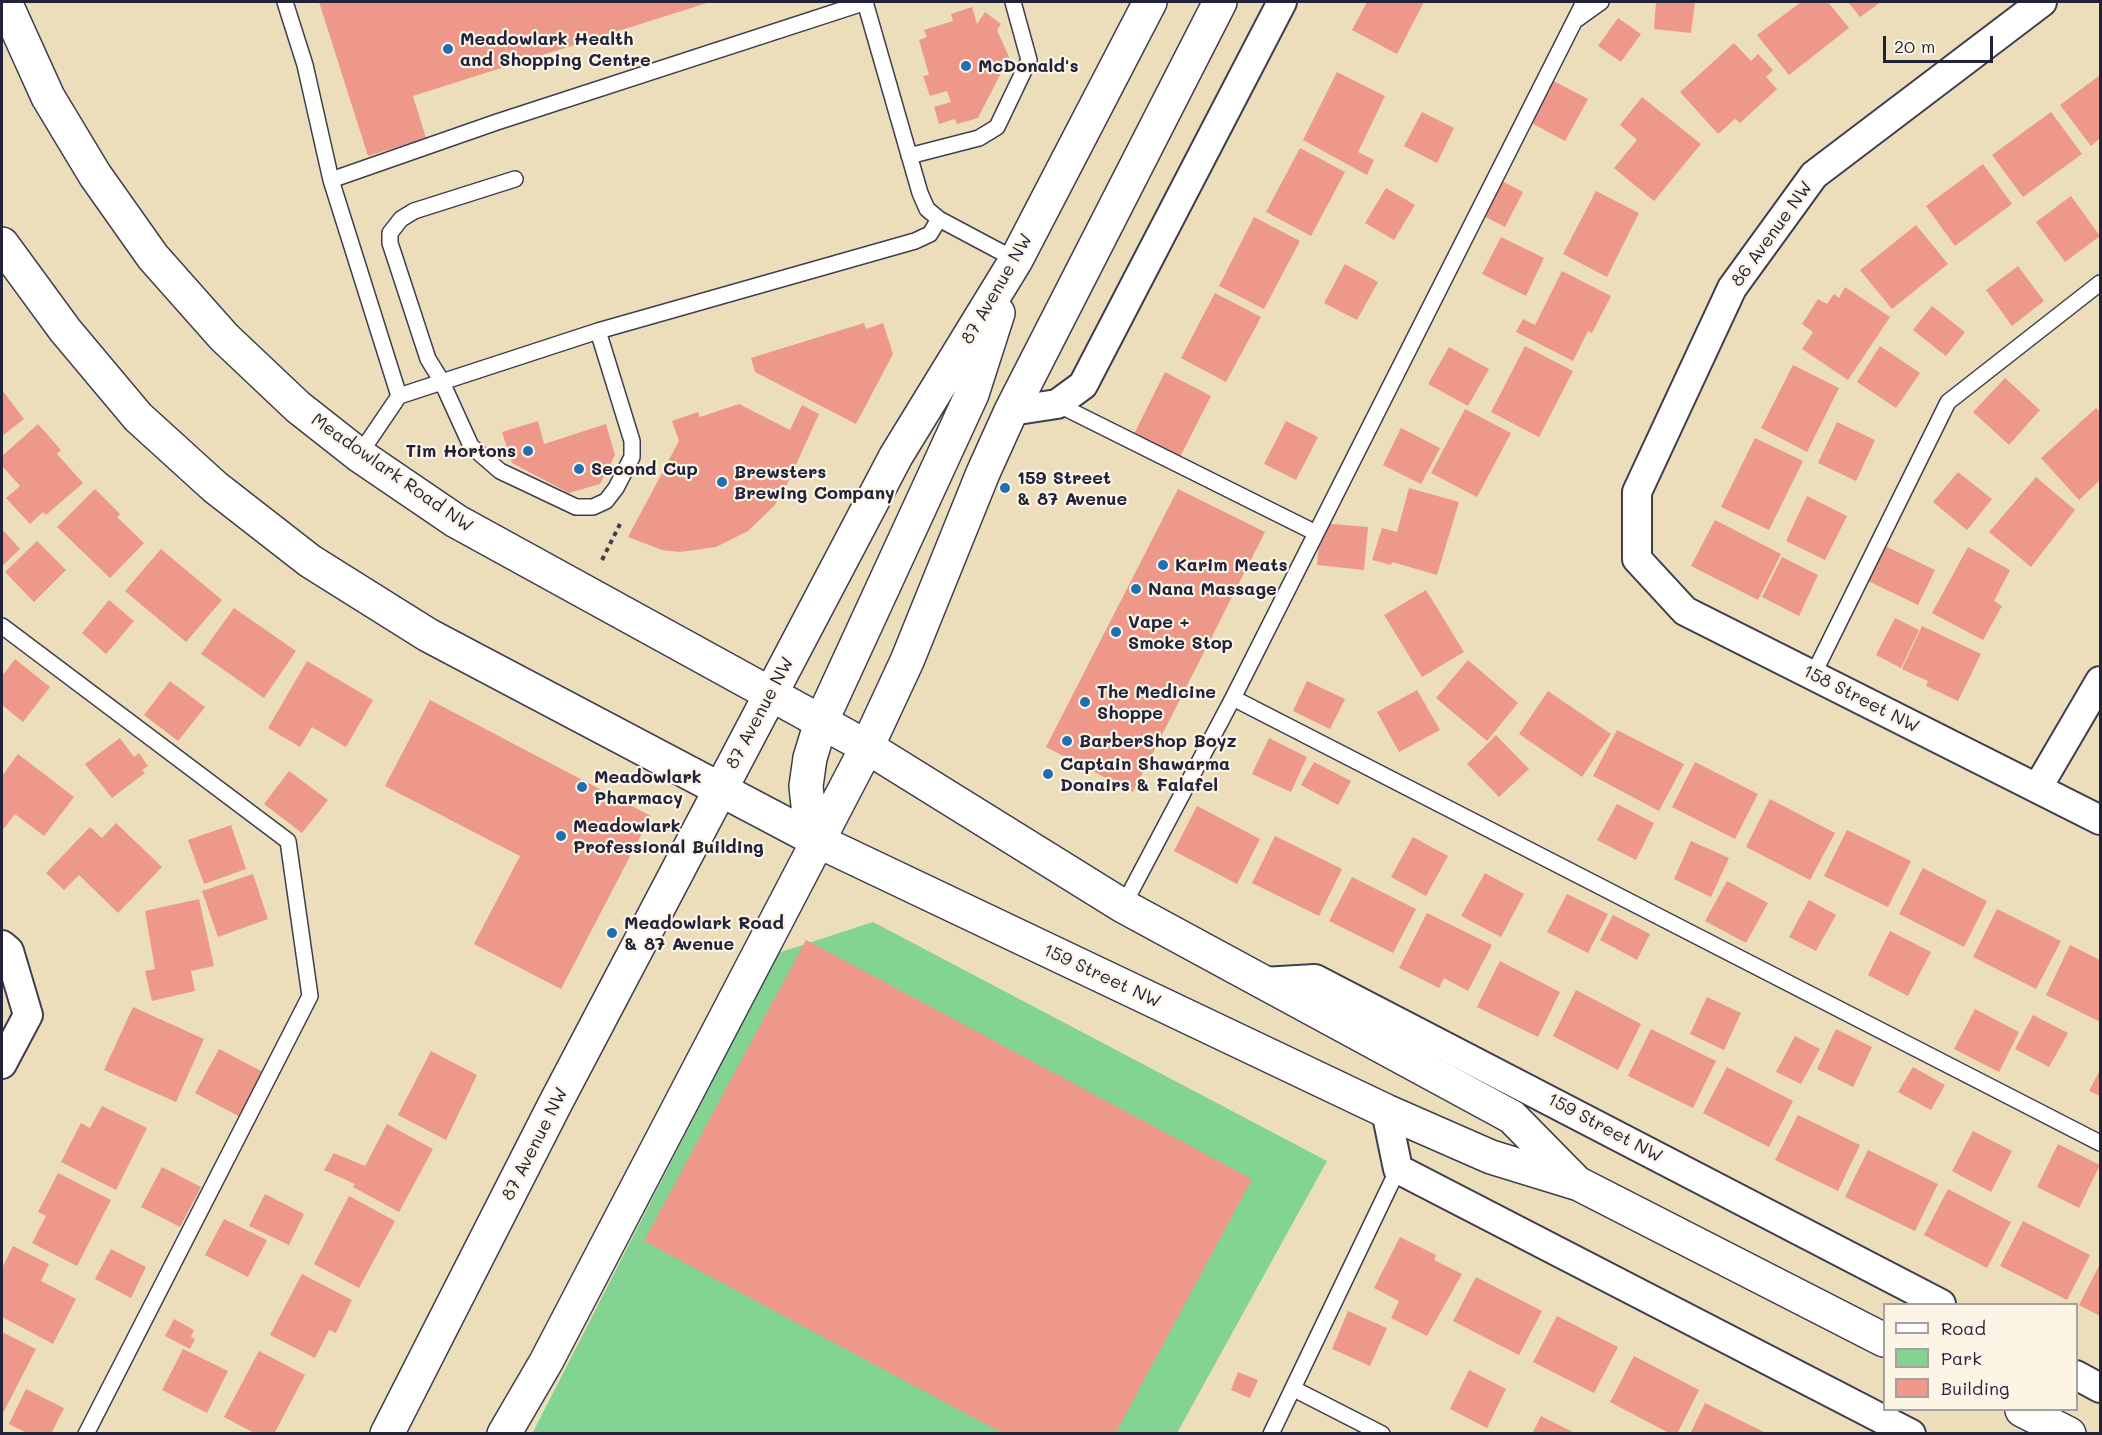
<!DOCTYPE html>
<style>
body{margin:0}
#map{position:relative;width:2102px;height:1435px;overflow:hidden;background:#ecdeba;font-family:Mali,sans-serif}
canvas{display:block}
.frame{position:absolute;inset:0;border:3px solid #22223b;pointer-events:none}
.legend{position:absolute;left:1883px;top:1303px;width:195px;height:108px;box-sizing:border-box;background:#fcf5e5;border:2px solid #a5a1a1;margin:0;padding:8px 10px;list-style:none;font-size:18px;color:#22223b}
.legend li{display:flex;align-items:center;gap:12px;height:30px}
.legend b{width:30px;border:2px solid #a5a1a1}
.scale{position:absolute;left:1883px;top:36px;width:110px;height:27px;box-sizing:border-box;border:3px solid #22223b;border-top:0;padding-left:8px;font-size:18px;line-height:21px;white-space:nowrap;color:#22223b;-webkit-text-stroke:4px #fcf5e5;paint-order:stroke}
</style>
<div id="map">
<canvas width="2102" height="1435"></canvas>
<div class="frame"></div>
<ul class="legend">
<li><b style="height:8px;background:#fff"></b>Road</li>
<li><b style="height:16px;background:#83d393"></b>Park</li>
<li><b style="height:16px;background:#ee988a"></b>Building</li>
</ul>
<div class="scale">20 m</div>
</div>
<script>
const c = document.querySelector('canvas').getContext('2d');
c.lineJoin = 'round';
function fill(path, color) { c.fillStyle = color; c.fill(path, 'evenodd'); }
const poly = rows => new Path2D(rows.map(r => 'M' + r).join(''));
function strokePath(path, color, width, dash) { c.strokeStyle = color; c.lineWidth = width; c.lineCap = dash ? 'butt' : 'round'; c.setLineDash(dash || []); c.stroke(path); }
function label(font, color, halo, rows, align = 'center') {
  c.font = font + ' Mali,sans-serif'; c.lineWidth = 4.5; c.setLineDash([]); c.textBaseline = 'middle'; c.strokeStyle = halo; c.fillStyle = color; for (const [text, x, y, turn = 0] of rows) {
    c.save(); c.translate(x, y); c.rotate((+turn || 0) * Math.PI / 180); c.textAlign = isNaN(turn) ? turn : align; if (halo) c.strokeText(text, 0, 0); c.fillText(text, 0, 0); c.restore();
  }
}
fill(poly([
 [873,922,1327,1161,1177,1433,532,1434,778,953]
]), '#83d393');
fill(poly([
 [319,2,710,2,413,96,426,138,368,156],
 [1367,2,1424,2,1397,54,1352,30],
 [1656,2,1695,2,1691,33,1654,29],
 [1801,2,1828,2,1849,28,1789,75,1757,35],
 [1848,2,1881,2,1860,17],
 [972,7,977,24,985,12,1001,24,997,30,1009,57,978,118,957,124,955,119,939,124,934,107,951,102,947,91,930,96,923,76,929,75,919,40,927,37,924,30,953,21,951,14],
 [1618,18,1641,34,1621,62,1598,46],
 [1734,43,1751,61,1758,54,1773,70,1766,77,1777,89,1740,123,1735,119,1718,134,1680,92],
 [1337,72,1385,96,1358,152,1374,160,1367,175,1303,140],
 [2100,75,2100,138,2091,146,2060,105],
 [1548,78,1588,99,1565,141,1526,120],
 [1642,97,1701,144,1654,201,1614,168,1637,140,1620,125],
 [1422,112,1454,128,1437,163,1404,146],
 [2051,112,2082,154,2023,197,1992,155],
 [1300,148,1345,172,1311,236,1266,212],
 [1983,164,2012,204,1955,246,1926,206],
 [1498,179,1523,192,1505,227,1480,214],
 [1386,188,1415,205,1394,240,1365,223],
 [1596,191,1639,213,1607,277,1563,254],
 [2071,196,2100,236,2065,262,2036,222],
 [1254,217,1300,241,1264,309,1219,286],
 [1916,225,1948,264,1892,309,1860,270],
 [1501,237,1544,258,1526,296,1482,274],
 [1345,264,1378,282,1357,320,1324,303],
 [2018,266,2044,301,2012,326,1986,290],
 [1562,271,1611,296,1592,333,1588,331,1573,361,1516,332,1523,319,1535,325],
 [1845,287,1890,317,1848,380,1802,349,1813,332,1802,324,1818,299,1827,304,1834,294,1839,298],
 [1215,293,1261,317,1226,382,1181,358],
 [1932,306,1965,332,1946,356,1913,330],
 [864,323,866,329,883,323,893,354,856,424,755,372,751,358],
 [1525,346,1573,371,1539,437,1491,412],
 [1880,346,1920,373,1896,408,1857,382],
 [1449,347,1489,369,1468,406,1428,384],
 [1793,365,1839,388,1807,452,1761,428],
 [1165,372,1211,396,1179,459,1133,436],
 [2005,378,2040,410,2009,445,1973,412],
 [2,390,24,419,2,436],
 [739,404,790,430,802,405,819,414,784,491,774,506,748,531,716,547,680,552,662,550,628,537,679,441,672,421,698,412,700,417],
 [2096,408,2100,412,2100,480,2079,500,2041,458],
 [1465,409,1511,433,1477,497,1431,473],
 [538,421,544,444,606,424,615,455,600,484,569,493,512,463,502,432],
 [1286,421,1318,437,1296,480,1264,464],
 [1837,422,1875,440,1856,481,1818,463],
 [38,424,61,450,57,454,83,483,46,515,43,512,30,524,6,498,20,486,2,466,2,456],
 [1401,428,1440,448,1421,484,1383,465],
 [1755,438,1803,461,1769,530,1721,507],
 [1958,472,1992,499,1967,530,1933,502],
 [2036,477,2075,510,2031,567,1989,532],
 [1409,488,1459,502,1437,575,1392,562,1391,565,1372,560,1382,528,1397,532],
 [95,489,120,514,117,517,144,543,110,578,57,527],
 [1178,489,1265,532,1133,792,1046,747],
 [1807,496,1847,516,1825,560,1786,541],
 [1715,520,1781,554,1758,600,1691,566],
 [1321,523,1368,527,1364,570,1317,565],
 [2,529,20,549,2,566],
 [37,541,66,570,34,602,5,572],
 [1885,546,1935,570,1918,605,1868,581],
 [1968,547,2010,570,1994,601,2002,606,1983,640,1932,613],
 [161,549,222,600,186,642,125,591],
 [1782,557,1818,575,1799,616,1762,597],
 [1426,590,1464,652,1422,677,1384,615],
 [109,600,134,621,106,654,82,633],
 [234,608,296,651,264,698,201,654],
 [1895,618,1919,630,1901,668,1876,655],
 [1922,626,1981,654,1958,701,1926,686,1928,681,1902,669],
 [15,659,50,687,23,722,2,705,2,676],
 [1468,660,1518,703,1487,741,1436,698],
 [307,661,373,700,346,747,312,727,300,747,268,728],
 [170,681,205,707,178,741,144,715],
 [1307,681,1345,699,1330,729,1293,711],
 [1417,690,1440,730,1399,752,1377,712],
 [1548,691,1611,734,1582,777,1519,734],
 [430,700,651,816,561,989,474,944,520,856,385,786],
 [1617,730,1684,764,1659,811,1593,776],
 [1496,735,1529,769,1499,797,1467,764],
 [120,738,134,757,139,753,148,766,142,770,145,773,112,798,85,764],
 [1269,738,1307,757,1291,792,1252,774],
 [18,754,74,797,44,836,15,814,2,831,2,776],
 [1314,762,1351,781,1338,805,1301,785],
 [1695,762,1758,794,1735,839,1672,807],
 [289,771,328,800,302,833,264,804],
 [1770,799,1835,833,1810,880,1746,847],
 [1617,804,1654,823,1636,860,1597,840],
 [1197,806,1260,839,1237,884,1174,851],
 [116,823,162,867,118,913,79,875,64,890,46,873,90,827,102,838],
 [231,825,246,869,204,884,188,840],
 [1847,830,1911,861,1888,907,1824,876],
 [1275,836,1342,869,1319,916,1252,883],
 [1413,837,1448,856,1426,896,1391,877],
 [1691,841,1729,858,1711,897,1674,879],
 [1923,868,1987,901,1964,947,1899,914],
 [1485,873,1524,894,1501,937,1461,916],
 [253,874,268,919,218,937,202,891],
 [1352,877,1416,909,1393,953,1329,921],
 [1727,881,1768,903,1746,943,1705,921],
 [1567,894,1608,914,1588,953,1547,932],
 [199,899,214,966,191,971,195,991,152,1001,145,971,155,969,145,911],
 [1809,900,1836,915,1816,951,1789,937],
 [1997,909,2061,941,2036,989,1973,957],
 [1427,913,1492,945,1468,991,1444,978,1439,988,1399,968],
 [1613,915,1650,934,1637,960,1600,940],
 [1890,931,1931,952,1908,996,1868,975],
 [806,940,1252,1179,1115,1434,1004,1434,644,1241],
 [2070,945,2100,960,2100,1022,2046,995],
 [1500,961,1560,992,1538,1037,1477,1007],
 [1576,990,1641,1024,1618,1070,1553,1036],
 [1707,997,1741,1013,1724,1050,1690,1034],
 [133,1007,204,1039,176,1102,104,1070],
 [1975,1009,2019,1032,1999,1072,1954,1049],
 [2033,1015,2068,1033,2049,1067,2015,1049],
 [1651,1029,1716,1061,1693,1108,1628,1076],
 [1836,1029,1872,1047,1853,1087,1817,1069],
 [1795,1036,1820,1049,1801,1084,1776,1072],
 [219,1049,263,1072,240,1117,195,1093],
 [431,1051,477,1075,446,1140,398,1115],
 [1727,1067,1793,1101,1769,1147,1703,1113],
 [1913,1067,1945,1085,1931,1110,1898,1092],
 [2100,1070,2100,1096,2089,1091],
 [102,1106,147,1128,116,1190,61,1162,81,1123,90,1128],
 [1798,1115,1860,1145,1838,1191,1775,1160],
 [387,1124,433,1149,399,1212,353,1187,355,1184,324,1170,334,1153,365,1166],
 [1973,1131,2012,1151,1991,1192,1952,1171],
 [2058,1144,2100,1165,2079,1208,2037,1187],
 [1868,1150,1938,1184,1915,1231,1845,1197],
 [162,1167,201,1187,180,1227,141,1207],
 [58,1173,111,1200,77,1266,32,1243,46,1216,38,1212],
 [1948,1189,2011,1222,1987,1268,1924,1235],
 [265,1194,304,1214,289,1245,249,1226],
 [349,1196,395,1221,359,1288,314,1264],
 [224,1219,267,1240,248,1277,205,1255],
 [2023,1221,2090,1255,2067,1300,2000,1266],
 [1400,1237,1436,1255,1434,1260,1462,1274,1427,1336,1391,1318,1399,1301,1374,1288],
 [13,1246,49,1264,41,1281,76,1299,53,1344,2,1317,2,1268],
 [111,1249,146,1267,131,1298,95,1279],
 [2100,1264,2100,1316,2079,1305],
 [302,1274,352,1300,336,1333,329,1330,315,1358,270,1335],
 [1476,1277,1542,1311,1519,1355,1453,1321],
 [1348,1311,1387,1328,1370,1366,1332,1349],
 [1557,1316,1618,1347,1594,1393,1533,1362],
 [174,1319,194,1330,191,1337,195,1339,190,1349,165,1336],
 [2,1332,36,1349,2,1415],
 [183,1349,228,1371,207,1413,162,1390],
 [259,1351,305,1375,274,1434,256,1434,224,1417],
 [1634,1356,1699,1390,1677,1434,1671,1434,1610,1402],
 [1469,1370,1506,1389,1487,1428,1450,1409],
 [1238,1372,1258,1380,1250,1398,1231,1390],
 [26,1389,64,1408,51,1434,29,1434,9,1424],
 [1705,1403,1768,1434,1690,1434],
 [1541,1416,1577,1434,1532,1434]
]), '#ee988a');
const service = poly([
 [285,2,305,65,331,180,399,396,359,455],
 [865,2,920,193,927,209,939,219,1016,260],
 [1576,20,1601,2],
 [909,156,979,138,997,127,1029,60,1013,2],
 [515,179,414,211,401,219,390,233,390,243,428,359,441,380,471,446,500,471,576,507,593,507,606,501,616,488,632,457,632,441,598,331],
 [331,180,497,122,866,2],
 [399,396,598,331,915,241,930,234,939,219],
 [1057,404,1314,532],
 [2,626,288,841,310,996,86,1434],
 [1813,675,1948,402,2100,283],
 [1233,698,2100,1143],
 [1123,906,1233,698,1584,2],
 [1294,1389,1382,1434],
 [1271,1434,1398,1169]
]);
const minor = poly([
 [2042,2,1814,175,1732,288,1637,492,1637,559,1685,611,2100,820],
 [1011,411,1057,404,1083,385,1282,2],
 [2038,787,2100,681],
 [2,945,9,951,28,1015,2,1064],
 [1262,982,1315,979,1941,1304],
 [1386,1111,1398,1169,1911,1434],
 [2076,1375,2100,1388]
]);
const secondary = poly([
 [5,2,48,97,95,175,153,257,224,337,298,407,359,455,456,521,867,747,1123,906,1512,1117,1575,1181],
 [2,244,65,330,138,417,215,487,310,561,428,635,818,841,1386,1111,1491,1157,1579,1184,1884,1340],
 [818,841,809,815,806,786,810,758,821,722,972,394,998,313],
 [2022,1410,2069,1434],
 [387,1434,555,1104,896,456,1016,260,1150,2],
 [504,1434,546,1362,867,747,907,661,983,473,1011,411,1220,2]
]);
strokePath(service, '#403e4e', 18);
strokePath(minor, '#403e4e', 32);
strokePath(secondary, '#403e4e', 36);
strokePath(poly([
 [602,560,620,524]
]), '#403e4e', 4, [4.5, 4.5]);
strokePath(service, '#fff', 15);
strokePath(minor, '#fff', 28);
strokePath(secondary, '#fff', 33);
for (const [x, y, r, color] of [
 [448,49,6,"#1f6fb2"],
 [966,66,6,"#1f6fb2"],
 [528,451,6,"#1f6fb2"],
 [579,469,6,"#1f6fb2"],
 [722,482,6,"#1f6fb2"],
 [1005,488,6,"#1f6fb2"],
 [1163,565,6,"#1f6fb2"],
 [1136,589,6,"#1f6fb2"],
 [1116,632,6,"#1f6fb2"],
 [1085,702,6,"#1f6fb2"],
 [1067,741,6,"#1f6fb2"],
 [1048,774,6,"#1f6fb2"],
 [582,787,6,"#1f6fb2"],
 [561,836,6,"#1f6fb2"],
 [612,933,6,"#1f6fb2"]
]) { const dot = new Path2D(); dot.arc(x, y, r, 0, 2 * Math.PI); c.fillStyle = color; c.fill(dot); strokePath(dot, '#fcf5e5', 2); }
label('bold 18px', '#22223b', '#fcf5e5', [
 ["Meadowlark Health",460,39],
 ["and Shopping Centre",460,60],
 ["McDonald's",978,66],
 ["Tim Hortons",516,451,"right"],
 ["Second Cup",591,469],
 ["Brewsters",734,472],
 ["Brewing Company",734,493],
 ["159 Street",1017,478],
 ["& 87 Avenue",1017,499],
 ["Karim Meats",1175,565],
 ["Nana Massage",1148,589],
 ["Vape +",1128,622],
 ["Smoke Stop",1128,643],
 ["The Medicine",1097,692],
 ["Shoppe",1097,713],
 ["BarberShop Boyz",1079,741],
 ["Captain Shawarma",1060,764],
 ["Donairs & Falafel",1060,785],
 ["Meadowlark",594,777],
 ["Pharmacy",594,798],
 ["Meadowlark",573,826],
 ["Professional Building",573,847],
 ["Meadowlark Road",624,923],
 ["& 87 Avenue",624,944]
], 'left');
label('18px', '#22223b', '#fcf5e5', [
 ["86 Avenue NW",1772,234,-54],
 ["87 Avenue NW",997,289,-60],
 ["Meadowlark Road NW",392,473,35],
 ["158 Street NW",1861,699,27],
 ["87 Avenue NW",760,713,-62],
 ["159 Street NW",1102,976,25],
 ["159 Street NW",1605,1128,28],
 ["87 Avenue NW",535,1144,-63]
]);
</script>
